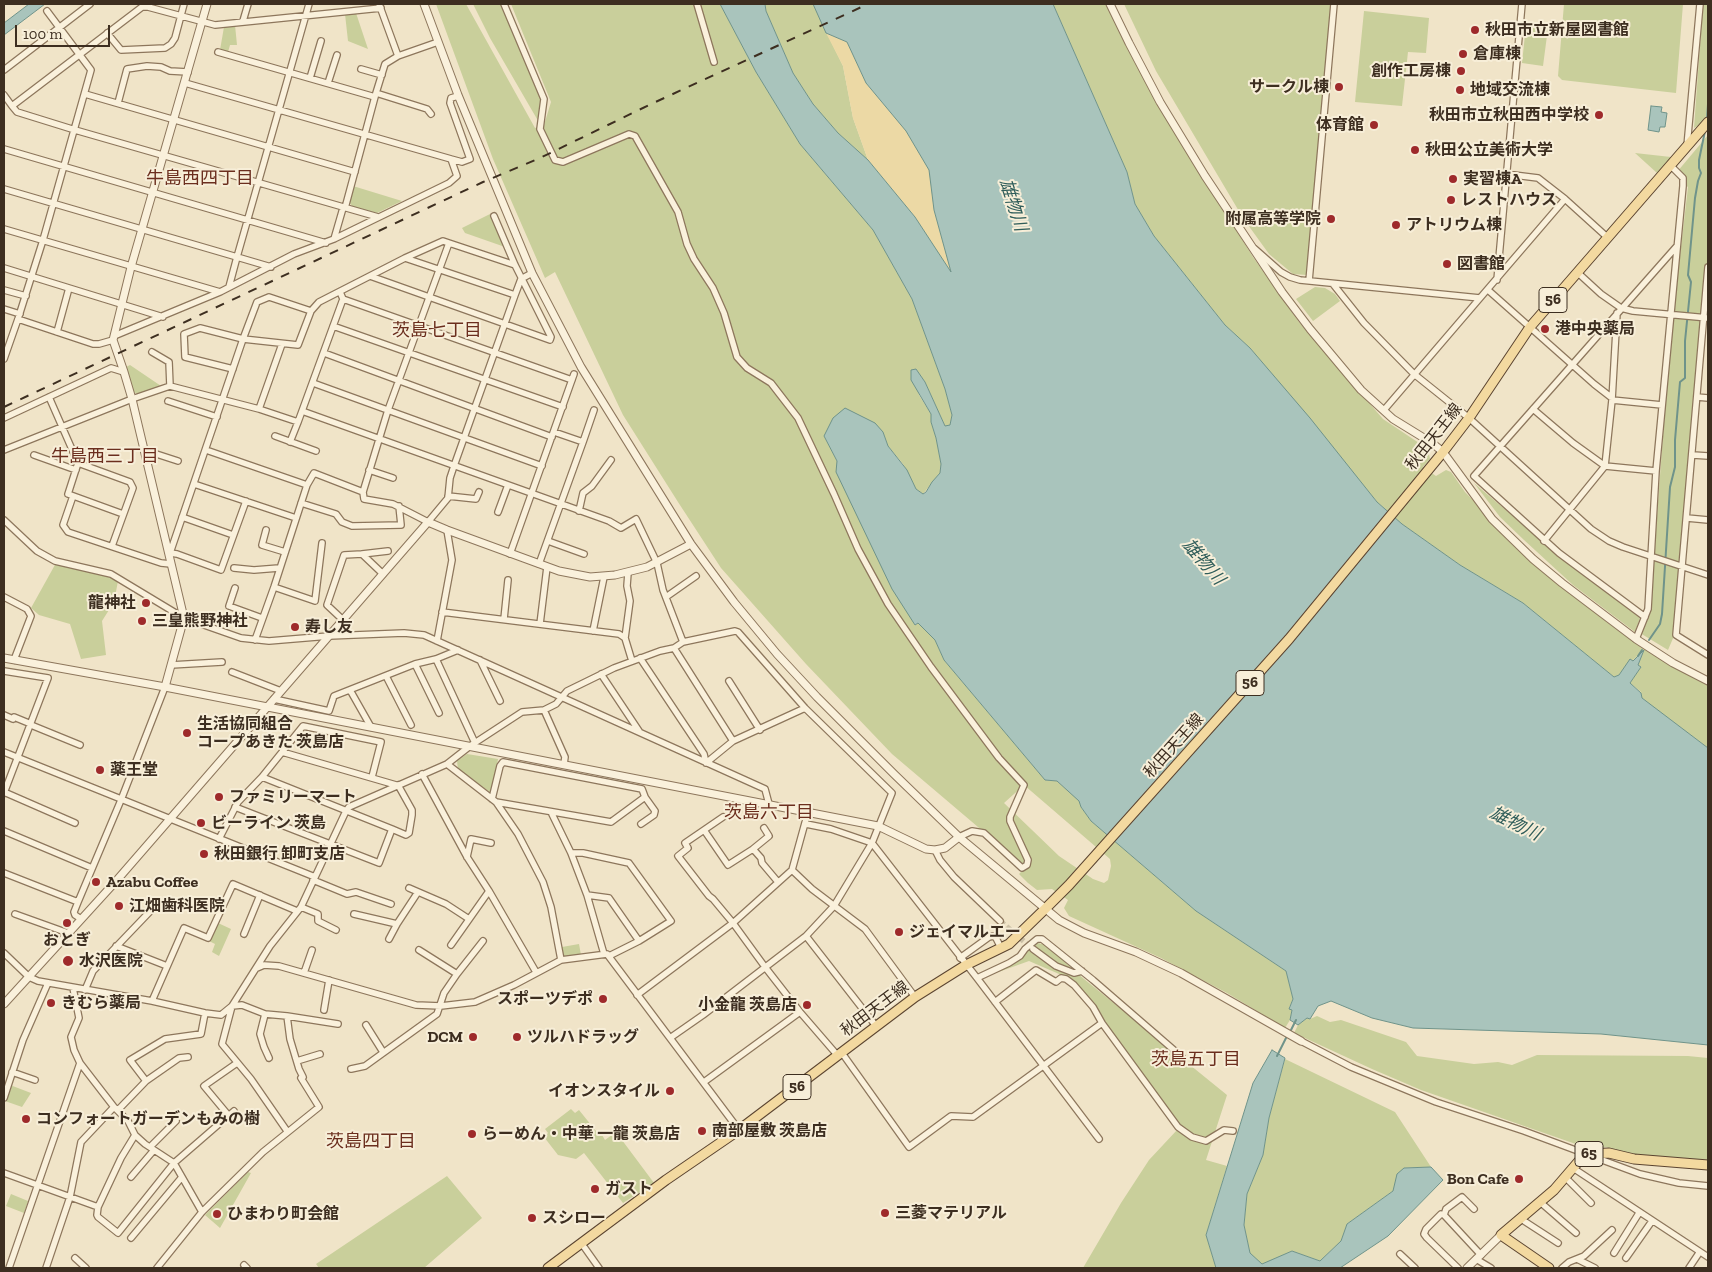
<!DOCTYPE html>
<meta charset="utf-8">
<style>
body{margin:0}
#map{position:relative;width:1712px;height:1272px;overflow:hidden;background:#f0e4c8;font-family:"Zilla Slab",serif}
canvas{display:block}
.frame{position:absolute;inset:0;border:5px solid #3d2e20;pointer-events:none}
.scale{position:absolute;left:15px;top:25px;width:95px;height:22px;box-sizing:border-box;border:2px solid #3d2e20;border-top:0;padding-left:6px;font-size:15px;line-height:18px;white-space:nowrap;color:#3d2e20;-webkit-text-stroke:4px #f7eed8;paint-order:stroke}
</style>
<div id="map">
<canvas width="1712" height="1272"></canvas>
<div class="frame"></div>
<div class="scale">100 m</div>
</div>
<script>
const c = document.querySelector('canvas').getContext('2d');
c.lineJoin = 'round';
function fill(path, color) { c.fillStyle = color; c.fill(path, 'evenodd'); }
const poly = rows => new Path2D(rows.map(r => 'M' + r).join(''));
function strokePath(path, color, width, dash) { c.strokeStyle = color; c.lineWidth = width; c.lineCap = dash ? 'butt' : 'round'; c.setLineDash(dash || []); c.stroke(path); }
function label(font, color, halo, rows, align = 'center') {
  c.font = font + ' "Zilla Slab","Noto Sans JP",serif'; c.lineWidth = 4; c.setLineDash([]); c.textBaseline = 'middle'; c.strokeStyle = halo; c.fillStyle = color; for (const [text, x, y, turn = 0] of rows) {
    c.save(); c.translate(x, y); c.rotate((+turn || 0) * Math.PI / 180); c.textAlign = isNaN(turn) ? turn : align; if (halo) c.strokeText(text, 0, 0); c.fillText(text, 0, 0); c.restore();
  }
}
fill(poly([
 [436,4,466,4,535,128,544,125,551,102,511,4,720,4,756,72,800,144,873,230,912,299,945,389,952,415,950,426,945,426,925,382,916,370,919,395,931,414,931,422,936,438,941,464,940,473,923,494,916,489,903,464,888,446,883,432,824,436,837,461,837,466,915,625,918,623,935,640,944,660,1045,780,1057,781,1080,801,1081,807,1091,821,1196,911,1286,971,1293,999,1289,1008,1292,1010,1290,1020,1285,1028,1227,993,1161,958,1069,916,1064,908,1068,900,1052,889,1037,890,1028,883,1019,874,1023,870,978,827,892,754,806,664,721,568,678,502,623,415,555,272,545,278,493,159],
 [1024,785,1110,859,1111,866,1108,880,1104,883,1093,879,1059,856,1004,803],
 [473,4,502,4,542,102,539,120,537,119,490,38],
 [765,4,813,4,843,66,853,118,868,160,838,133,813,104,793,73,766,11],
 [1053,4,1106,4,1135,63,1169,122,1253,257,1299,322,1383,419,1428,449,1430,459,1423,467,1436,476,1446,470,1451,472,1465,492,1528,557,1608,623,1671,665,1708,684,1708,748,1641,698,1641,692,1630,683,1641,667,1638,665,1643,651,1632,661,1630,660,1619,675,1614,677,1523,603,1460,565,1402,524,1377,502,1250,348,1225,325,1154,236,1135,204,1127,172],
 [1124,4,1331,4,1307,275,1293,274,1269,254,1243,218,1156,71],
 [1564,4,1683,4,1676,93,1562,80,1558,76],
 [1703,4,1708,4,1708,114,1699,125,1694,128],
 [1364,11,1429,18,1426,53,1408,52,1402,106,1355,102],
 [356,13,368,49,348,41,345,14],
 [235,25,237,45,230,45,228,52,220,50,224,27],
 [1526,25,1548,28,1543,66,1522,63],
 [1708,135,1708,267,1704,318,1671,314,1677,281,1688,187,1682,182,1677,172],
 [1635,153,1671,157,1657,173],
 [353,186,402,201,377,213,353,207,349,202],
 [490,214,505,247,465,233,462,228],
 [1315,287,1325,288,1335,294,1340,301,1313,321,1296,299],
 [1672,316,1702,320,1674,636,1668,650,1640,633,1650,609],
 [130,365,161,386,139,394,133,392,126,367],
 [1474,483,1563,559,1640,618,1635,632,1573,585,1524,540,1500,517],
 [56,563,110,576,118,581,114,602,102,621,106,655,81,659,70,624,39,615,31,608],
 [467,754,498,759,493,790,490,792,458,770,457,761],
 [218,923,231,929,219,956,212,952,215,944,209,941],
 [1038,943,1046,945,1084,979,1227,1095,1206,1160,1227,1166,1206,1235,1216,1268,1083,1268,1121,1203,1149,1160,1177,1130,1091,1001,1073,980,1029,961,993,974,1020,959,1032,945],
 [579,944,581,955,564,958,562,947],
 [1317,1016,1330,1022,1341,1020,1406,1042,1417,1056,1474,1064,1498,1062,1512,1065,1537,1055,1688,1056,1708,1058,1708,1161,1633,1156,1606,1147,1590,1149,1421,1090,1372,1069,1294,1033,1298,1025,1307,1018,1310,1019],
 [1285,1059,1395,1112,1431,1167,1404,1168,1393,1191,1347,1224,1341,1241,1320,1261,1292,1251,1262,1265,1250,1253,1244,1225,1247,1194,1263,1155,1269,1118],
 [10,1085,31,1093,22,1107,5,1101],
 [571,1109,575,1113,579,1110,600,1136,602,1135,605,1140,616,1132,654,1183,623,1203,584,1153,576,1159,558,1155,544,1137,548,1133,545,1129],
 [248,1172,251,1173,220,1228,205,1215],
 [447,1176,482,1218,424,1268,319,1268,316,1264],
 [11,1194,28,1201,24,1213,6,1206]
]), '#c9cf9b');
fill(poly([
 [826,33,847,42,866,83,906,131,930,170,934,210,952,274,915,217,868,160,853,118,843,66]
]), '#ecd9a5');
const water = poly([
 [29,4,45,4,4,35,4,23,29,4],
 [720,4,765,4,766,11,793,73,813,104,838,133,868,160,915,217,951,272,934,210,929,170,906,131,866,83,847,42,826,33,813,4,1053,4,1127,172,1135,204,1154,236,1225,325,1250,348,1310,418,1377,502,1402,524,1460,565,1523,603,1614,677,1619,675,1630,659,1633,661,1644,650,1638,665,1641,667,1630,683,1641,693,1642,698,1708,748,1708,1045,1601,1034,1413,1028,1372,1018,1331,1001,1318,1006,1310,1019,1307,1018,1298,1025,1290,1020,1292,1010,1289,1009,1293,999,1286,971,1196,911,1091,821,1081,807,1079,801,1057,781,1045,780,944,660,935,640,918,623,915,625,892,589,836,472,837,461,824,436,833,418,845,408,875,423,883,432,888,446,907,470,916,489,923,494,926,492,932,482,940,473,941,464,936,438,931,422,931,414,911,380,911,370,916,369,925,382,945,426,950,425,952,415,945,389,912,299,873,230,800,144,756,72,720,4],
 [1651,106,1662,107,1661,112,1667,113,1665,127,1660,127,1659,132,1648,130,1651,106],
 [1272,1050,1285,1058,1269,1118,1263,1155,1247,1194,1244,1225,1250,1253,1262,1264,1292,1251,1320,1261,1341,1241,1347,1224,1393,1191,1397,1174,1404,1168,1431,1167,1443,1180,1388,1236,1340,1268,1216,1268,1206,1235,1253,1083,1272,1050]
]);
fill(water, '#a9c4bc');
strokePath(water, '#6f938a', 1);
strokePath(poly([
 [1707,119,1708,104],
 [1649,640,1660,624,1662,614,1670,487,1675,467,1675,440,1680,382,1685,378,1685,341,1691,282,1688,275,1695,198,1698,181,1701,173,1699,168,1699,160,1705,131],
 [1638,656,1642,650],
 [1290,1032,1296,1020],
 [1277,1056,1287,1036]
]), '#6f938a', 2);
strokePath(poly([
 [1000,921,1033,949]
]), '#ccc0a6', 5.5, [5.5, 3]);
const minor = poly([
 [379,4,398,56],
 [504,4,544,99,540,129,555,160,563,162,629,134,635,136,678,212,687,244,694,259,713,288,724,313,737,357,747,368,771,383,798,418,834,494,858,549,888,604,931,667,999,758,1024,785,1010,817,1010,821,1028,860,1027,865,1022,868,984,833,972,831,959,837],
 [697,4,714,62],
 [243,21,248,4],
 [107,33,121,50,165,48,171,44,175,38,184,4],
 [218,52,375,97],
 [361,69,382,75],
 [4,70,90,4],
 [310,78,321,41],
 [328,83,337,55],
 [376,93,427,109,431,114],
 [85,94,355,172],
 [4,95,12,106,142,7,148,7,215,25,381,8],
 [118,103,127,69,147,66,161,67,170,71,188,72],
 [12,106,17,112,75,130,378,217],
 [1687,146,1700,4],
 [4,149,326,243],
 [451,159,462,162,470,159,450,103,451,98,458,96],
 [1506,174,1538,178,1565,199,1607,237],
 [4,189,237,257,309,4],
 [345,208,376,93,385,64,398,56,438,42],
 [4,229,220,292],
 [334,239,343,208],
 [1255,249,1281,272,1290,277,1300,280,1480,298,1565,199],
 [405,258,443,241,515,265],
 [1708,267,1676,635,1708,655],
 [4,268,163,317],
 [1577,272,1601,294,1621,308,1633,311,1708,318],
 [370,276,550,340,551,337,515,265,494,216],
 [1497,280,1522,4],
 [1309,281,1334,4],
 [1333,284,1364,323,1414,374,1469,418,1591,529,1609,541,1623,547,1708,575],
 [229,287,237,257,271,267],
 [4,290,26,296],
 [1488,290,1594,384,1612,398],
 [340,292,343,299,572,380],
 [4,309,20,314],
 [18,319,93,344,99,344,113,340],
 [333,326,563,407],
 [57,332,69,288],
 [114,336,220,292,294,254,334,239,449,183,457,176,451,159,185,83],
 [152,352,169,362,170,386],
 [324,353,552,437],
 [4,359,18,319,43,240,91,70,47,11],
 [233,369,185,357,184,334,200,328,243,339,298,345,311,311],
 [313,383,542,466],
 [49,397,78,463,130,482,133,488,112,546],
 [1697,397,1708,398],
 [1612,400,1662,405],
 [168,401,217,417],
 [259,409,282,344],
 [1533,409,1573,443,1605,466,1656,471],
 [1384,410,1480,298],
 [302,411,609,521,621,528,636,519,657,563,663,590,683,642],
 [4,418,111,368,124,372],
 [275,436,316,451],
 [290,442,298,422],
 [583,442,594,410],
 [4,450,132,399,170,386,259,409,298,422,343,299],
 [144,450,178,461],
 [206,450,307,485],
 [34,455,76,470],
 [1693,455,1708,456],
 [78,463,68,494,123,514],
 [369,470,393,478],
 [194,484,296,518],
 [363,492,388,410,449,243],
 [73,496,63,525,68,532,161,563,171,564],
 [448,496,476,499,479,492],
 [246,501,221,570,177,554,170,553,243,339,257,302,269,297,311,311,319,302,405,258,515,295],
 [301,503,336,514,342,522,352,526,401,525,399,506],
 [579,511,583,493,592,486,611,460],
 [498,512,508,485],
 [182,517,233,535],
 [1687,518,1708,520],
 [4,520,37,551,55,561,111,574,184,618,241,638,269,641,329,636,404,633,424,635,765,789,769,804],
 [266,530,262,545,285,552],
 [548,541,584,554],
 [1544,541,1605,466,1612,400,1617,313],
 [362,554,388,551],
 [510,554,574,374],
 [539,564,583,442,554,432],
 [234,568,254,570,279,568],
 [274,587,315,601,322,543],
 [235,588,229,606,262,618],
 [4,597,27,609,31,616,14,660],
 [666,597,696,576],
 [442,612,619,634,625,638,632,661],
 [1645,617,1559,553,1474,476,1677,246],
 [504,619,508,580],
 [343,620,327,605,344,555,362,554,383,574],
 [540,624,547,567],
 [593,631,604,577],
 [625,638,630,601,627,586,628,573],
 [1636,639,1648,609,1656,471,1683,186,1683,178,1670,165],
 [255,640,274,587,307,485,314,473,363,492,364,499,393,504,428,522,448,498,450,478,454,466,515,295,521,279,532,273],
 [437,641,452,560,447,530],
 [674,648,733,741],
 [640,658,704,754,706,763,733,741,805,708],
 [436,659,475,743],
 [480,660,500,701],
 [415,664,439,713],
 [171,665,222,662],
 [4,671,48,678,4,793],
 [232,672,281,691],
 [601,674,639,731],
 [386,676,411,725],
 [729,681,760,730],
 [350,690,371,727],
 [274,699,329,711,334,696,415,664,436,659,458,650],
 [544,710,565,757,564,764],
 [4,715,13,719,14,717,31,724],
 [31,725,80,745],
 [4,752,315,877],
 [282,752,396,785],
 [447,764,496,802,518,834,543,882,551,907,561,960],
 [422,774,467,857,489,891,536,972],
 [4,792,75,823],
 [492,799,500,766,503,762,642,789,645,797],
 [496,802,611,822,645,797,655,811,654,815,641,824],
 [235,807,379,863,392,829,262,777],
 [551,812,571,853,587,895,609,898,639,941,671,921,629,863,583,853,571,853],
 [806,824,831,829,872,843,977,978,1099,1139],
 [392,829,406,835,409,833,412,815,412,810,398,785],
 [704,830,723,817],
 [4,831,92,868],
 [219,839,238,802,262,777,303,726,381,742,372,777],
 [753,849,769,836,764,828],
 [935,850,940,860,954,877,1000,921],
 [467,857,471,839,491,843],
 [792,870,812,889,865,929,915,997],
 [4,873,78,902],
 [313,880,347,894,356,892,391,904],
 [778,882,762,863,761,858,753,849,728,865,704,830,685,843,688,848,678,856,709,896,713,899,733,923,765,967,800,1012,838,1056],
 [409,888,446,904,469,919],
 [587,895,604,954],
 [301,907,318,914,318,921,336,930],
 [15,914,68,933],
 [354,914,397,924,418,892],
 [81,919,75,915,74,912,78,902,121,800,165,687],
 [244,934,260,895],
 [806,936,876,1026],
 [389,939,397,924],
 [451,945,489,891],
 [116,946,167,966],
 [1033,949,1056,966,1074,973,1082,971],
 [419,950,457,974],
 [4,953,29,977,38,981,152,1001,205,1013,221,1015,232,1006,270,946,301,907,346,811,349,807,447,764,470,746,522,712,544,710,556,704,567,691,614,668,660,651,674,648,683,642,735,631,738,632,805,708,892,793,872,843,834,906,806,936,703,1015,670,1038],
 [609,956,639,941],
 [960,958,989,937,993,936,996,938,1001,948],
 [257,968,264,965,279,966,416,1005,441,1006,475,1002,514,985,561,960,607,954,739,1130],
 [304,973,312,950],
 [977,978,1009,963,1020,956,1025,949,1037,939,1042,939,1093,980,1182,1057],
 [73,988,79,1018,71,1037,74,1050,80,1063,114,1107,128,1121,135,1135,145,1144,174,1163,202,1212],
 [85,990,93,971,159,902],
 [637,995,733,923,792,870,808,812],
 [152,1001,184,928,208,938,233,884,297,911],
 [995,1002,1036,970,1056,982,1061,978,1066,979,1074,985,1093,1007,1102,1023,1178,1127,1192,1137,1206,1141,1224,1130,1233,1131],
 [324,1010,329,980],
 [265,1014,260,1034,264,1047,269,1058],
 [287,1016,338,1024],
 [366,1025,383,1052],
 [1301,1041,1351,1067,1436,1102,1524,1131,1640,1174,1679,1183,1708,1186],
 [842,1053,909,1147,951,1116,973,1117,1102,1023],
 [297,1061,320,1054],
 [351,1069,365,1066,437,1014,444,993,457,974,483,941],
 [12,1072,35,1080],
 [146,1081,130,1060,165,1039,201,1034,205,1013],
 [704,1082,800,1012],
 [4,1098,23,1040,48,983],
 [118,1110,146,1081,179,1058,188,1057],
 [229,1116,204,1086,237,1063],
 [150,1147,176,1121],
 [1573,1168,1708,1257],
 [4,1173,98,1207,121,1158,135,1135],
 [131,1177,154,1150],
 [1565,1177,1591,1203],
 [1540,1202,1576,1233],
 [98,1207,97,1215,98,1217,118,1233,174,1163,234,1111],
 [1444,1215,1446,1209,1462,1197,1474,1209],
 [1521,1219,1558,1243],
 [131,1238,182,1177],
 [582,1244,599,1268],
 [1614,1253,1639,1213],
 [1400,1254,1415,1268],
 [75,1258,86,1268],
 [1626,1258,1652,1221],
 [1476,1259,1491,1268],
 [1577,1259,1595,1268],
 [244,1265,247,1268],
 [9,1268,80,1063],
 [46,1268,70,1197,81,1142,114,1107],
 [157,1268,202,1212,263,1152,319,1107,301,1078,303,1077,299,1069,290,1039,287,1016,265,1014,242,1005,232,1006,222,1044,251,1079,287,1131],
 [1458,1268,1427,1238,1424,1234,1426,1229,1441,1214,1444,1215,1481,1255],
 [1562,1268,1569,1262,1584,1256,1612,1230],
 [1689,1268,1699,1253]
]);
const tertiary = poly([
 [424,4,458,95,532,273,581,367,691,544,734,602,777,654,817,697,894,774,959,837,1059,920,1084,933,1136,952,1181,973,1301,1041],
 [1110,4,1129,43,1160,102,1205,176,1282,292,1310,329,1361,390,1393,419,1432,443,1443,452,1492,519,1533,559,1562,583,1636,639,1673,663,1708,681],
 [4,658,165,687,878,826,926,849,935,850,945,848,959,837],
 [165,687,184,618,132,399,124,372,113,340,131,267,207,4],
 [4,1004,117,880,428,522,447,530,559,571,590,577,615,575,647,567,691,544],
 [1467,1268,1501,1235]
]);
const primary = poly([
 [548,1268,666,1180,739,1130,915,997,966,965,1009,944,1046,908,1069,885,1289,639,1443,452,1469,418,1530,327,1708,122],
 [1549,1268,1501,1235,1554,1190,1585,1154,1609,1153,1634,1159,1708,1165]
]);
strokePath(minor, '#8d765c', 8);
strokePath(tertiary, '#8d765c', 9);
strokePath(primary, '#5b4430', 11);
strokePath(minor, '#faf1dc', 5.5);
strokePath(tertiary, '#faf1dc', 7);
strokePath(primary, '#f3d9a0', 9);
strokePath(poly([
 [4,407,483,182,540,158,649,105,868,4]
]), '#3d2e20', 2, [9, 9]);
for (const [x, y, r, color] of [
 [1475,30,5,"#9e2a2b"],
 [1463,54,5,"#9e2a2b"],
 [1461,71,5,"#9e2a2b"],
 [1339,87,5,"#9e2a2b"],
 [1460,90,5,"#9e2a2b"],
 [1599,115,5,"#9e2a2b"],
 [1374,125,5,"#9e2a2b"],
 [1415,150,5,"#9e2a2b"],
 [1453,179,5,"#9e2a2b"],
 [1451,200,5,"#9e2a2b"],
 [1331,219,5,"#9e2a2b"],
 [1396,225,5,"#9e2a2b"],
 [1447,264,5,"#9e2a2b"],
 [1545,329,5,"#9e2a2b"],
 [146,603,5,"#9e2a2b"],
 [142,621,5,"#9e2a2b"],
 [295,627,5,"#9e2a2b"],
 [187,733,5,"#9e2a2b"],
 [100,770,5,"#9e2a2b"],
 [219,797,5,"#9e2a2b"],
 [201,823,5,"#9e2a2b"],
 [204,854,5,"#9e2a2b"],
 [96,882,5,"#9e2a2b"],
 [119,906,5,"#9e2a2b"],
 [67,923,5,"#9e2a2b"],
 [899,932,5,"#9e2a2b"],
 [68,961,6,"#9e2a2b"],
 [603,999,5,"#9e2a2b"],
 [51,1003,5,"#9e2a2b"],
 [807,1005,5,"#9e2a2b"],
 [473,1037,5,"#9e2a2b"],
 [517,1037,5,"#9e2a2b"],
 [670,1091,5,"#9e2a2b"],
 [26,1119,5,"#9e2a2b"],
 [702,1131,5,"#9e2a2b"],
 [472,1134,5,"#9e2a2b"],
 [1519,1179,5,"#9e2a2b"],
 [595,1189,5,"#9e2a2b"],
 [885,1213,5,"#9e2a2b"],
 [217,1214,5,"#9e2a2b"],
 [532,1218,5,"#9e2a2b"]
]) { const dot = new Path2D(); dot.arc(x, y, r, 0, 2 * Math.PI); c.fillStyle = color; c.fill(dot); strokePath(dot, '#f7eed8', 2); }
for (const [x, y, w] of [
 [1553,300,28],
 [1250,683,28],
 [797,1087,28],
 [1589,1154,28]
]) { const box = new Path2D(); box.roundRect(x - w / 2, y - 12.5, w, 25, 4); c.fillStyle = '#f7eed8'; c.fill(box); strokePath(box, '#3d2e20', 1); }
label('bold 15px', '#3d2e20', null, [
 ["56",1553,300],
 ["56",1250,683],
 ["56",797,1087],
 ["65",1589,1154]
]);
label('bold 16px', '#3d2e20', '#f7eed8', [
 ["秋田市立新屋図書館",1485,30],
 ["倉庫棟",1473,54],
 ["創作工房棟",1451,71,"right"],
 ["サークル棟",1329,87,"right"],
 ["地域交流棟",1470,90],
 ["秋田市立秋田西中学校",1589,115,"right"],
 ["体育館",1364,125,"right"],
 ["秋田公立美術大学",1425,150],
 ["実習棟A",1463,179],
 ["レストハウス",1461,200],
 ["附属高等学院",1321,219,"right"],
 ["アトリウム棟",1406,225],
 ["図書館",1457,264],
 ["港中央薬局",1555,329],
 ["龍神社",136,603,"right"],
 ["三皇熊野神社",152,621],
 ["寿し友",305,627],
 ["生活協同組合",197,724],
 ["コープあきた 茨島店",197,742],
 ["薬王堂",110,770],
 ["ファミリーマート",229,797],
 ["ビーライン 茨島",211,823],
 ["秋田銀行 卸町支店",214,854],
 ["Azabu Coffee",106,882],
 ["江畑歯科医院",129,906],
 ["ジェイマルエー",909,932],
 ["おとぎ",67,940,"center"],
 ["水沢医院",79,961],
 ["スポーツデポ",593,999,"right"],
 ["きむら薬局",61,1003],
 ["小金龍 茨島店",797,1005,"right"],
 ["DCM",463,1037,"right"],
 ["ツルハドラッグ",527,1037],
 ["イオンスタイル",660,1091,"right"],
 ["コンフォートガーデンもみの樹",36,1119],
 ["南部屋敷 茨島店",712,1131],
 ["らーめん・中華 一龍 茨島店",482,1134],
 ["Bon Cafe",1509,1179,"right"],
 ["ガスト",605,1189],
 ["三菱マテリアル",895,1213],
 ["ひまわり町会館",227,1214],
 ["スシロー",542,1218]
], 'left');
label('16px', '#3d2e20', '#f7eed8', [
 ["秋田天王線",1434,437,-52],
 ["秋田天王線",1174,746,-48],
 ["秋田天王線",875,1009,-37]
]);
label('18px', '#6b2e1e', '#f7eed8', [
 ["牛島西四丁目",200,179],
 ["茨島七丁目",437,331],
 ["牛島西三丁目",105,457],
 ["茨島六丁目",769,813],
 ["茨島五丁目",1196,1060],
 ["茨島四丁目",371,1142]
]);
label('italic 18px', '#2f5d5a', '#f7eed8', [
 ["雄物川",1013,205,72],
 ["雄物川",1203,562,49],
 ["雄物川",1515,824,26]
]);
</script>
